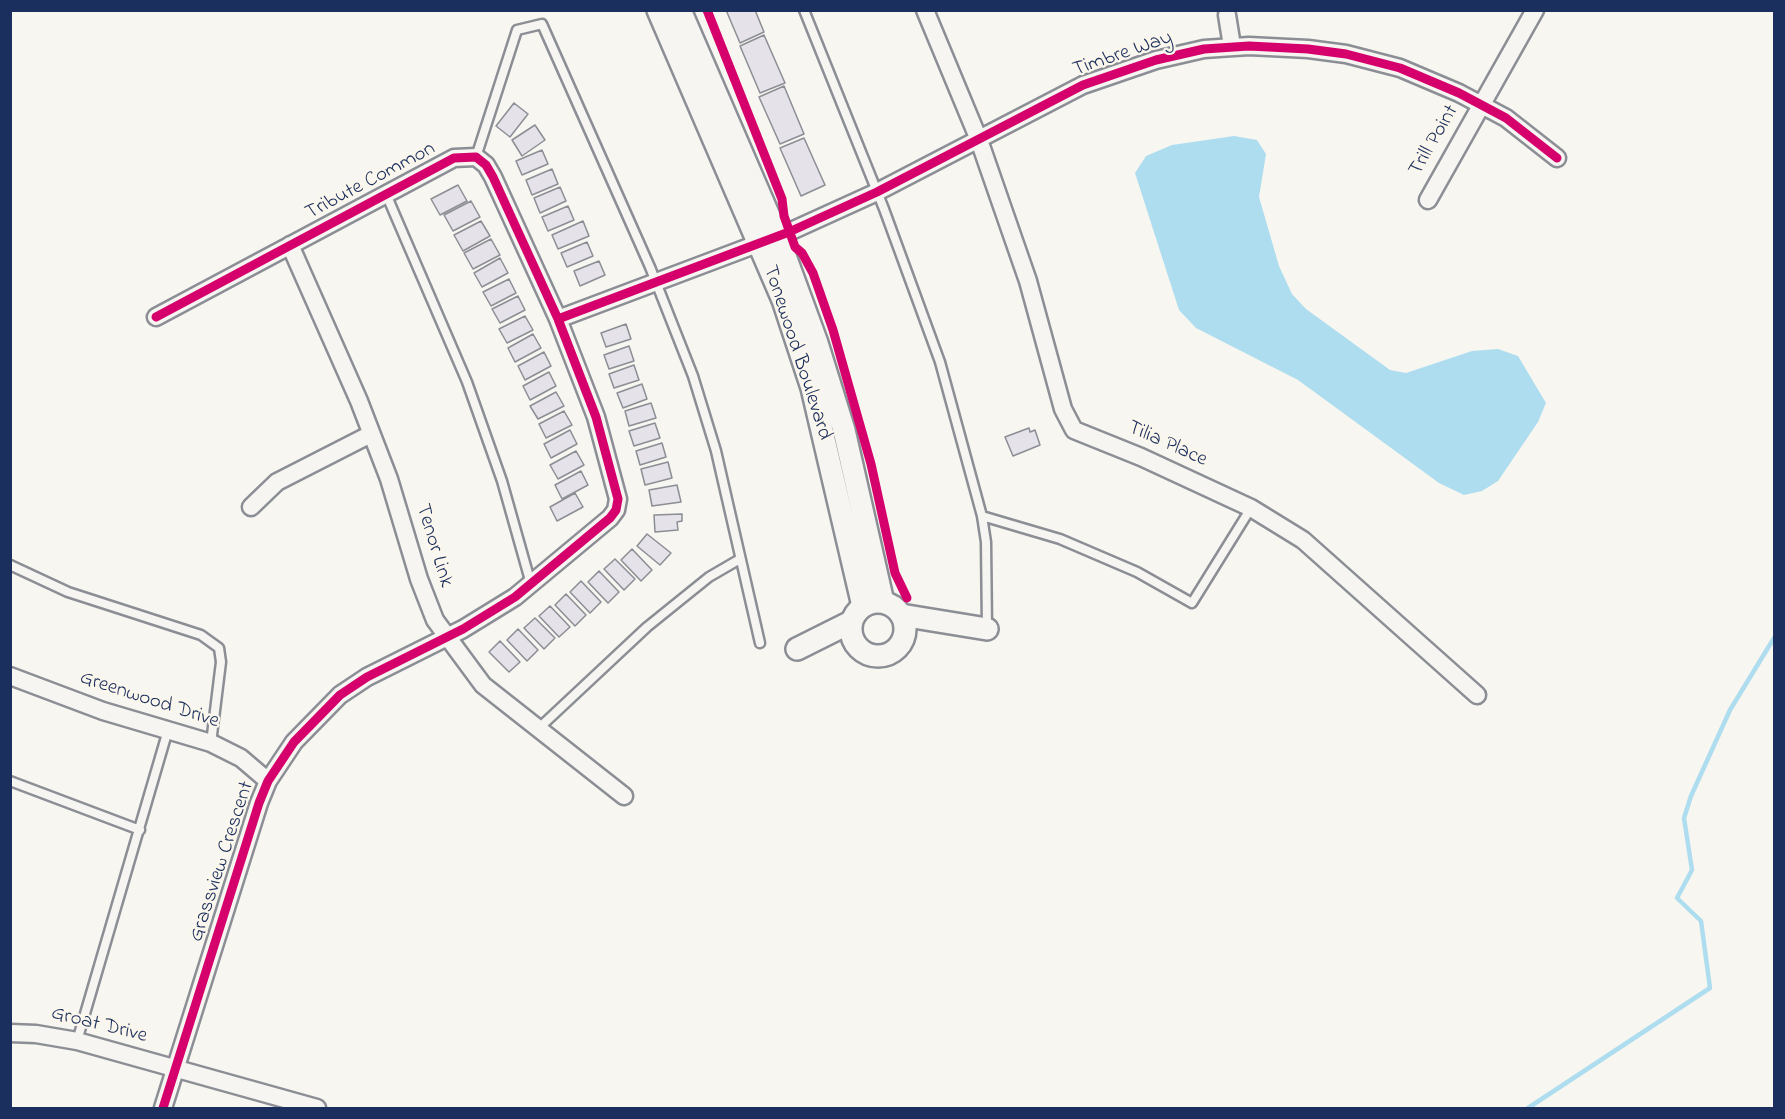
<!DOCTYPE html>
<style>
body{margin:0}
#map{position:relative;width:1785px;height:1119px;overflow:hidden;background:#f8f6f0;font-family:"Indie Flower",sans-serif}
canvas{display:block}
.frame{position:absolute;inset:0;border:12px solid #1b2f5e;pointer-events:none}
</style>
<div id="map">
<canvas width="1785" height="1119"></canvas>
<div class="frame"></div>
</div>
<script>
const c = document.querySelector('canvas').getContext('2d');
c.lineJoin = 'round';
function fill(path, color) { c.fillStyle = color; c.fill(path, 'evenodd'); }
const poly = rows => new Path2D(rows.map(r => 'M' + r).join(''));
function strokePath(path, color, width, dash) { c.strokeStyle = color; c.lineWidth = width; c.lineCap = dash ? 'butt' : 'round'; c.setLineDash(dash || []); c.stroke(path); }
function label(font, color, halo, rows, align = 'center') {
  c.font = font + ' "Indie Flower",sans-serif'; c.lineWidth = 4.5; c.setLineDash([]); c.textBaseline = 'middle'; c.strokeStyle = halo; c.fillStyle = color; for (const [text, x, y, turn = 0] of rows) {
    c.save(); c.translate(x, y); c.rotate((+turn || 0) * Math.PI / 180); c.textAlign = isNaN(turn) ? turn : align; if (halo) c.strokeText(text, 0, 0); c.fillText(text, 0, 0); c.restore();
  }
}
fill(poly([
 [1234,136,1257,140,1266,154,1259,197,1279,266,1292,294,1306,309,1390,370,1406,373,1472,351,1498,349,1518,356,1546,403,1538,422,1498,481,1482,491,1464,495,1439,483,1298,380,1196,328,1179,310,1135,173,1146,156,1172,145]
]), '#adddef');
strokePath(poly([
 [1528,1108,1710,988,1701,921,1677,898,1692,870,1684,818,1691,796,1730,710,1774,638]
]), '#adddef', 4.5);
const building = poly([
 [726,10,755,10,764,32,740,43,726,10],
 [764,35,785,83,760,93,740,46,764,35],
 [784,86,804,134,780,144,759,97,784,86],
 [514,103,528,114,510,137,496,126,514,103],
 [535,125,545,140,522,156,512,140,535,125],
 [804,138,825,185,801,196,780,148,804,138],
 [542,150,548,164,522,175,516,161,542,150],
 [552,169,558,184,532,195,526,180,552,169],
 [458,185,467,201,440,215,431,199,458,185],
 [560,187,566,201,540,213,534,198,560,187],
 [471,201,480,217,453,231,444,215,471,201],
 [568,206,574,220,548,231,542,217,568,206],
 [481,221,490,236,463,251,454,235,481,221],
 [583,221,589,236,558,249,552,235,583,221],
 [491,239,500,255,473,269,464,253,491,239],
 [587,242,593,256,567,267,561,253,587,242],
 [500,258,508,273,482,287,474,273,500,258],
 [599,261,605,275,580,286,574,271,599,261],
 [509,279,516,293,491,306,483,292,509,279],
 [518,296,525,310,500,323,492,309,518,296],
 [525,316,533,330,507,343,499,329,525,316],
 [626,324,631,339,606,347,601,333,626,324],
 [533,334,541,348,515,362,508,348,533,334],
 [629,346,634,361,609,369,604,355,629,346],
 [544,352,551,366,525,380,518,366,544,352],
 [634,365,639,380,614,388,609,374,634,365],
 [549,372,556,386,530,400,523,386,549,372],
 [642,384,647,399,623,408,617,393,642,384],
 [556,392,564,406,538,419,530,406,556,392],
 [651,403,656,418,629,426,625,411,651,403],
 [564,411,572,425,546,438,539,424,564,411],
 [655,423,660,438,634,446,629,431,655,423],
 [1029,428,1030,432,1035,430,1040,445,1013,456,1005,437,1029,428],
 [570,430,577,444,551,458,544,444,570,430],
 [662,443,666,457,640,465,636,451,662,443],
 [576,451,584,465,558,479,550,465,576,451],
 [668,462,672,478,645,485,641,469,668,462],
 [581,471,588,485,562,499,555,485,581,471],
 [677,485,681,502,652,506,649,490,677,485],
 [575,493,583,507,557,521,550,507,575,493],
 [682,514,682,521,677,522,678,530,655,532,654,515,682,514],
 [647,534,671,553,660,565,637,546,647,534],
 [632,549,652,570,641,581,621,560,632,549],
 [615,559,635,579,624,590,604,569,615,559],
 [599,571,619,592,608,603,588,582,599,571],
 [581,581,601,602,590,613,570,592,581,581],
 [566,594,586,615,575,626,555,605,566,594],
 [550,606,570,627,559,637,539,616,550,606],
 [535,618,555,638,544,649,524,628,535,618],
 [518,629,538,650,527,661,507,640,518,629],
 [500,641,520,662,509,672,489,652,500,641]
]);
fill(building, '#e5e2e9');
strokePath(building, '#8b8e94', 1.5);
const service = poly([
 [804,10,884,209,940,362,982,516,986,542,987,629],
 [476,157,517,30,542,24,650,267,693,376,716,451,760,643],
 [386,194,467,382,502,481,531,584],
 [982,516,1060,539,1137,572,1192,603,1251,508],
 [10,565,68,592,201,635,219,648,221,662,211,743],
 [538,729,647,627,709,577,740,559],
 [10,781,140,830],
 [77,1041,168,730]
]);
const minor = poly([
 [925,10,979,140,1028,281,1063,409,1074,430,1141,457,1251,508,1303,540,1477,695],
 [1227,15,1232,46],
 [1428,200,1535,10],
 [290,245,359,401,389,479,419,579,435,620,483,685,624,796],
 [156,317,454,158,476,157,486,165,493,177,558,319,596,417,618,499,616,510,610,518,515,597,463,629,367,677,340,695,294,742,268,781,259,803,163,1108],
 [558,319,789,232,877,192,1083,85,1156,60,1204,49,1249,46,1308,49,1346,54,1400,68,1459,93,1506,118,1557,158],
 [251,507,277,482,371,434],
 [10,676,103,711,211,743,241,758,268,781],
 [10,1033,36,1034,77,1041,317,1108]
]);
const tertiary = poly([
 [658,10,783,300,812,388,863,606],
 [680,10,778,237,817,343,844,430,883,602],
 '851 629a27 27 0 1 1 54 0a27 27 0 1 1-54 0Z',
 [901,615,987,629],
 [797,649,851,622]
]);
strokePath(service, '#8b8e94', 13);
strokePath(minor, '#8b8e94', 21);
strokePath(tertiary, '#8b8e94', 26);
strokePath(service, '#f6f5f1', 8);
strokePath(minor, '#f6f5f1', 16);
strokePath(tertiary, '#f6f5f1', 21);
strokePath(poly([
 [707,10,782,199,784,216,795,247,802,253,813,273,833,330,871,464,895,573,907,598],
 [156,317,454,158,476,157,486,165,493,177,558,319,596,417,618,499,616,510,610,518,515,597,463,629,367,677,340,695,294,742,268,781,259,803,163,1108],
 [558,319,789,232,877,192,1083,85,1156,60,1204,49,1249,46,1308,49,1346,54,1400,68,1459,93,1506,118,1557,158]
]), '#d6006c', 9);
label('21px', '#1b2f5e', '#fbf7ec', [
 ["Timbre Way",1123,55,-19],
 ["Trill Point",1435,141,-60],
 ["Tribute Common",371,182,-28],
 ["Tonewood Boulevard",796,353,72],
 ["Tilia Place",1167,445,24],
 ["Tenor Link",433,546,73],
 ["Greenwood Drive",149,701,18],
 ["Grassview Crescent",223,862,-72],
 ["Groat Drive",99,1026,14]
]);
</script>
